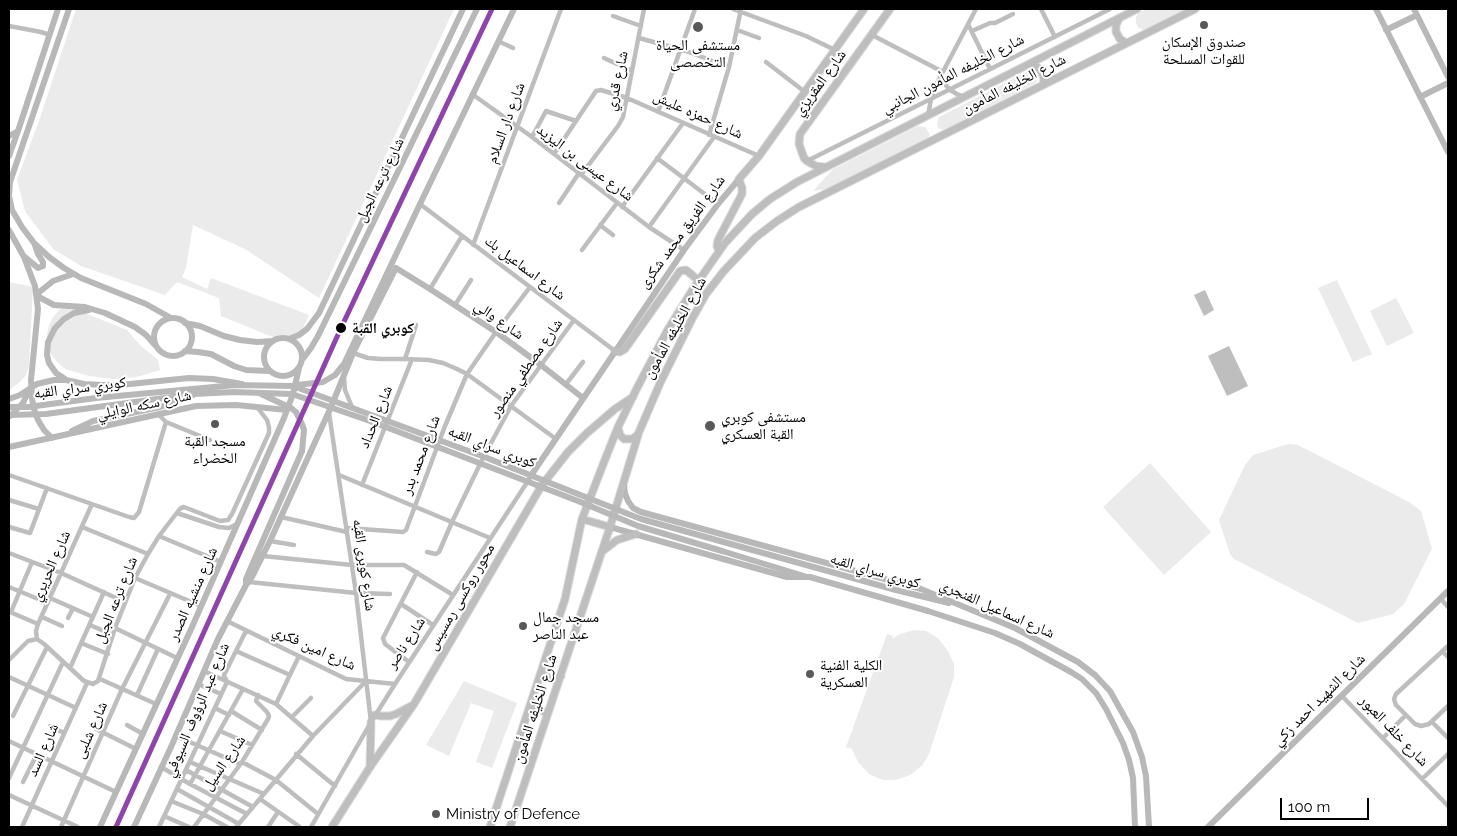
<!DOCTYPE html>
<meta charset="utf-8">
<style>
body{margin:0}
#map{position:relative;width:1457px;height:836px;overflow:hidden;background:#fff;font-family:Raleway,sans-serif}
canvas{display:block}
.frame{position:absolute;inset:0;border:10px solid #000;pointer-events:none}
.scale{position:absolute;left:1280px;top:798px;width:89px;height:22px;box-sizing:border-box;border:2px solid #000;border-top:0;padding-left:6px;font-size:15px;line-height:18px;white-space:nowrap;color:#000;-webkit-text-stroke:4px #fff;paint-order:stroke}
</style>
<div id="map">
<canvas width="1457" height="836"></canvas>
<div class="frame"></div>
<div class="scale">100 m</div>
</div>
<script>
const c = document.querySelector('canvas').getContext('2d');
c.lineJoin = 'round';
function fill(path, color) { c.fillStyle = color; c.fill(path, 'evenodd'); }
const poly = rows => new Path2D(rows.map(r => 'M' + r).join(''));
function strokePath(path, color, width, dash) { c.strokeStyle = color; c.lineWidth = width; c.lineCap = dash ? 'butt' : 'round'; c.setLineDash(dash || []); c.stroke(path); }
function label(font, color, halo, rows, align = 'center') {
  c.font = font + ' Raleway,"Noto Naskh Arabic",sans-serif'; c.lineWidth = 4; c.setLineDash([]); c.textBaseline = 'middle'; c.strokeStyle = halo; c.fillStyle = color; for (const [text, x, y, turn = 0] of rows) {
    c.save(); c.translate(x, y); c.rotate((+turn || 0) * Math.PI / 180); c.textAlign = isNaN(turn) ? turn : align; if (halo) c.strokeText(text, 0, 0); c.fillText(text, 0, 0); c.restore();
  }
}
fill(poly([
 [76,9,454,9,319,298,245,249,193,225,186,268,182,277,207,289,211,278,309,315,299,336,280,340,221,316,219,298,177,282,165,295,81,266,53,249,25,211,17,180,40,118],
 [1147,9,1191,9,1149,29,1142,30,1138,27,1136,23,1136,17,1138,13],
 [1028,71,1031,71,1036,76,1037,81,1034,84,946,129,943,130,938,128,937,123,939,117],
 [918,126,925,127,928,131,930,135,927,139,827,189,813,191,832,170],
 [1337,280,1372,354,1353,362,1318,288],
 [9,282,33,287,29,366,26,375,20,382,9,390],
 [1396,298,1414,333,1387,346,1370,311],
 [65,307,72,308,127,330,141,346,158,360,160,370,137,377,113,379,89,376,65,369,56,361,51,354,47,345,47,335,49,325,54,316,59,310],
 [1288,444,1298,445,1409,502,1421,511,1432,549,1404,604,1393,614,1358,623,1234,559,1230,554,1219,520,1245,465,1253,455],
 [1150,463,1211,532,1164,575,1103,507],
 [914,630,926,631,938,638,948,651,954,664,954,677,929,754,922,766,910,775,896,780,883,780,869,774,858,762,852,749,846,747,887,634,893,636,892,639,900,634],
 [464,681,517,703,492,768,476,762,494,711,471,703,449,756,426,745]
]), '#ebebeb');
fill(poly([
 [1205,290,1214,310,1204,316,1194,295],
 [1229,346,1248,386,1227,396,1208,356]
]), '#bebebe');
const primary = poly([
 [1119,19,1116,25,1116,32,1120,39,1126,43],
 [1030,64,1036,66,1041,71,1044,78,1043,85],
 [825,167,816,166,807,161,804,158,799,144,800,134,890,9],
 [719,251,717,246,718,240,742,194,742,188,739,179,759,156,864,9],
 [615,351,620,352,625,349,680,271,686,270,698,280],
 [618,428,620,435,624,439,633,439,638,434],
 [582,519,610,527],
 [604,550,617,540,636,534],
 [542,671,544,675,550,679,555,679,561,676],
 [529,709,539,708,547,714],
 [375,715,381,716,390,716,396,714,411,706],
 [370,767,371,722],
 [332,827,370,767,414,704,542,485,568,452,587,433,615,409,633,397],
 [490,827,565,599,582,519,604,462,618,427,637,388,667,331,695,286,725,243,752,214,770,199,797,182,1137,9],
 [510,827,610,527,639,432,661,381,693,317,706,294,723,272,755,238,777,221,799,207,1195,9]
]);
strokePath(primary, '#dbdbdb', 9);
strokePath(poly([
 [733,9,806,36,835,50],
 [1041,9,1055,37],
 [613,16,641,26],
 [968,24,990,69],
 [9,26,41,32,50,35],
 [737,30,759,38],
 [972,31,990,23,995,23,1013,14],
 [872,35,943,72],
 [639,38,686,51,729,67],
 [498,41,513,48],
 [604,58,632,71],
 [766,62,805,92],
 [941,76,944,83,950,90,957,94,964,97],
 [472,94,532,137,649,227,684,250],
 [658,112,695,9],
 [928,116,931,99,935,87,976,9],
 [709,135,729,67,741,9],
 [532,137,546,111,576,121],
 [554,154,596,91,601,90,627,98,759,156],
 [657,158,718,204],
 [807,161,1110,9],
 [581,175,618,126,623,117,644,9],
 [559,203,579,173],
 [420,204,615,351],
 [622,207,683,123],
 [600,225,613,235],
 [649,227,714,137],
 [473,245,561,9],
 [582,250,617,203],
 [430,289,462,236],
 [455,305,471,280],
 [353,353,368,358,381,359,405,359,429,360,443,363,457,369,467,374,556,439],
 [405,359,416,325],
 [344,377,345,390,352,407],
 [566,384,583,362],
 [329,413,356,593,371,722],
 [158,414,166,422,210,440],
 [9,475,129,517,134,518,139,512,166,422],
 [339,475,490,538],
 [362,485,412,359],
 [9,500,39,509],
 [177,513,219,527,229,528,237,524],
 [281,517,347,532],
 [9,527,30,533,47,488],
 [82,527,148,554],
 [347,528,403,532,406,530,445,426,467,374,496,332,530,287],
 [159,536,221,562],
 [270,541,294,545],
 [427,552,436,554,439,552,452,522,483,458,511,406,574,320],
 [9,553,61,573,125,602],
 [263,556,352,565,404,565,453,595],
 [135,578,201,606],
 [249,582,356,593,390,594],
 [9,587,48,603],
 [50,598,93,617],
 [1440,598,1448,607],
 [401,604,433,625],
 [10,612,38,624],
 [11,612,32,562],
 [42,617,62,626],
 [68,618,73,608],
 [227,621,346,679,395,684],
 [90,625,113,635],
 [115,628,177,658],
 [37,639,36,631,38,624,92,504],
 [81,643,108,654],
 [1448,646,1396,694,1394,699,1396,705,1415,724,1421,726,1429,724,1448,706],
 [236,651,290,675],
 [1442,651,1448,657],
 [9,660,28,641,37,639,44,644,84,681,93,684,98,681,115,628,135,578,148,554,159,536,179,510,181,508,184,507,220,521,228,520,232,514,269,433,269,427,267,420,257,407],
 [409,662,385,644,383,638,417,572],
 [70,668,104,592],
 [204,671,276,704,313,736],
 [9,677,76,708],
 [100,679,156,704],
 [198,684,221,694],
 [137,695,158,649],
 [1342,696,1448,806],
 [276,704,299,656],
 [215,708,229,715],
 [231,711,262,730],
 [13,716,47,647],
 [292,717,311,698],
 [1432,722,1448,738],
 [127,725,143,734],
 [50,726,64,733],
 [96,729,136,749],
 [220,731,252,745],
 [176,736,240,764],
 [1383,738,1406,715],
 [9,741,116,792],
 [296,754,335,786],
 [190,762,264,794],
 [242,762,276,780,318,814],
 [161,767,190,784,247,814],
 [186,770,253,807],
 [9,778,63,662],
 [1422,779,1448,754],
 [23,782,37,754],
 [190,784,243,689],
 [177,789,239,824],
 [9,795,78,827],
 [260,799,300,827],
 [171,801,203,814,227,827],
 [164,816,189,827],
 [22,827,87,683],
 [61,827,122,689,170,594],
 [159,827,227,682,224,675,246,631],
 [194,827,242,762,268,719,269,716,267,712,256,701,258,695],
 [236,827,313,736,366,681],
 [268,827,278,812],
 [311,827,371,722,395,684,528,481]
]), '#bebebe', 4.5);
strokePath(poly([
 [69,9,10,182,9,196,12,210,22,227,34,243,49,257,64,268,81,278,146,304,171,318],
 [1376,9,1448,152],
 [1414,9,1448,77],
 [1386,30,1417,15],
 [1420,97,1448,83],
 [9,136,18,131],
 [9,156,18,131,58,9],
 [420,204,514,9],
 [9,230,24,257,35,286,38,309,31,380,32,398,34,409,38,420,44,430,52,438],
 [25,257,38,268,43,266,43,262,38,254,35,245],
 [37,294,53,281,73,274],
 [37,296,54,305,85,307,105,313,135,327,146,335,155,345],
 '154 337a19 19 0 1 1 38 0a19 19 0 1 1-38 0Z',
 [185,323,200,326,224,336,240,340,257,342,273,341],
 '264 357a19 19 0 1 1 38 0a19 19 0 1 1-38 0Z',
 [289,339,299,335,307,329,319,313,463,9],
 [185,351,198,352,211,354,234,366,246,370,269,371],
 [302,360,311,348,318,336,477,9],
 [65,379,56,373,49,363,47,355,48,342,55,328,64,319,74,313,89,310],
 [9,399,20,395,37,384,54,380,66,380,84,384,102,385,120,385,189,378,213,379,242,384],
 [10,416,23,403,30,388],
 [72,431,93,421,160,407,179,401,193,395],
 [9,447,196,406,236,405,287,410],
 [530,477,684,250,718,204,739,179],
 [624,485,625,493,628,501,633,508,641,512,921,589,1015,628,1078,662,1095,675,1110,691,1133,732,1142,757,1146,776,1149,827],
 [610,527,787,577,810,577,928,611,995,633,1020,644,1071,672,1082,679,1096,693,1106,709,1123,743,1129,760,1133,778,1135,827],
 [722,551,804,576],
 [246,585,246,579,302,451],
 [896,590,949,603],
 [100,827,192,627,284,418,293,394,299,368],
 [134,827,171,747,218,639,246,585,252,577,270,541,331,407,353,353,396,268,430,289,496,332,541,365,583,398],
 [1208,827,1448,591]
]), '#b8b8b8', 6);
strokePath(primary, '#bebebe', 7);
strokePath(poly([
 [297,385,323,382,335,375,344,364,420,204],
 [261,394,291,408,296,412,302,424,304,430,302,451],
 [9,407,28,407,96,398,235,385,293,386,482,456,641,519,896,590],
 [9,415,46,414,194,394,234,392,292,394,370,421,578,501,638,526,722,551]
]), '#b8b8b8', 6);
strokePath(poly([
 [116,827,341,328,492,9]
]), '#8e44ad', 5);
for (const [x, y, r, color] of [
 [1204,25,5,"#595959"],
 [698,27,6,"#595959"],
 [341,328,6,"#000"],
 [215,424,5,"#595959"],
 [710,426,6,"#595959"],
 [523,626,5,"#595959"],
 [810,674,5,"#595959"],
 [436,814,5,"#595959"]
]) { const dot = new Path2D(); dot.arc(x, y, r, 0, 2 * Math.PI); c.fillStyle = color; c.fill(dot); strokePath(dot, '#fff', 2); }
label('15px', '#000', '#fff', [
 ["صندوق الإسكان",1204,42,"center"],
 ["للقوات المسلحة",1204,59,"center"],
 ["مستشفى الحياة",698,45,"center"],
 ["التخصصى",698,62,"center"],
 ["مستشفى كوبري",721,417],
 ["القبة العسكري",721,434],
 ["مسجد القبة",215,441,"center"],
 ["الخضراء",215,458,"center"],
 ["مسجد جمال",533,617],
 ["عبد الناصر",533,634],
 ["الكلية الفنية",820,665],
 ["العسكرية",820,682],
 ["Ministry of Defence",446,814]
], 'left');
label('15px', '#000', '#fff', [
 ["شارع الخليفه المأمون الجانبي",953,74,-27],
 ["شارع قدري",617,81,-78],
 ["شارع المقريزي",820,83,-54],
 ["شارع الخليفه المأمون",1014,84,-27],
 ["شارع حمزه عليش",698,115,24],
 ["شارع دار السلام",506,123,-70],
 ["شارع عيسى بن اليزيد",585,163,37],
 ["شارع ترعه الجبل",380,180,-64],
 ["شارع الفريق محمد شكرى",682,232,-54],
 ["شارع اسماعيل بك",525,268,37],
 ["شارع والي",499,320,35],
 ["شارع الخليفه المأمون",675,328,-61],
 ["شارع مصطفي منصور",526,368,-55],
 ["كوبري سراي القبه",80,388,-7],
 ["شارع سكه الوايلي",144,405,-12],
 ["شارع الحداد",376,417,-68],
 ["كوبري سراي القبه",492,447,21],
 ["شارع محمد بدر",421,455,-69],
 ["شارع كوبرى القبه",364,565,82],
 ["شارع الحريري",51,566,-66],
 ["كوبري سراي القبه",875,571,16],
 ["شارع منشيه الصدر",193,594,-66],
 ["محور روكسى رمسيس",461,597,-60],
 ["شارع ترعه الجبل",116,600,-68],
 ["شارع اسماعيل الفنجري",997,609,24],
 ["شارع ناصر",406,643,-57],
 ["شارع امين فكري",314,648,24],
 ["شارع الشهيد احمد زكي",1319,700,-45],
 ["شارع الخليفه المأمون",535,709,-72],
 ["شارع عبد الرؤوف السيوفي",197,710,-67],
 ["شارع شلبى",91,730,-66],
 ["شارع خلف العبور",1394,731,46],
 ["شارع السد",43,750,-66],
 ["شارع السيل",224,763,-55]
]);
label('bold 15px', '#000', '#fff', [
 ["كوبري القبة",352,328]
], 'left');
</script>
